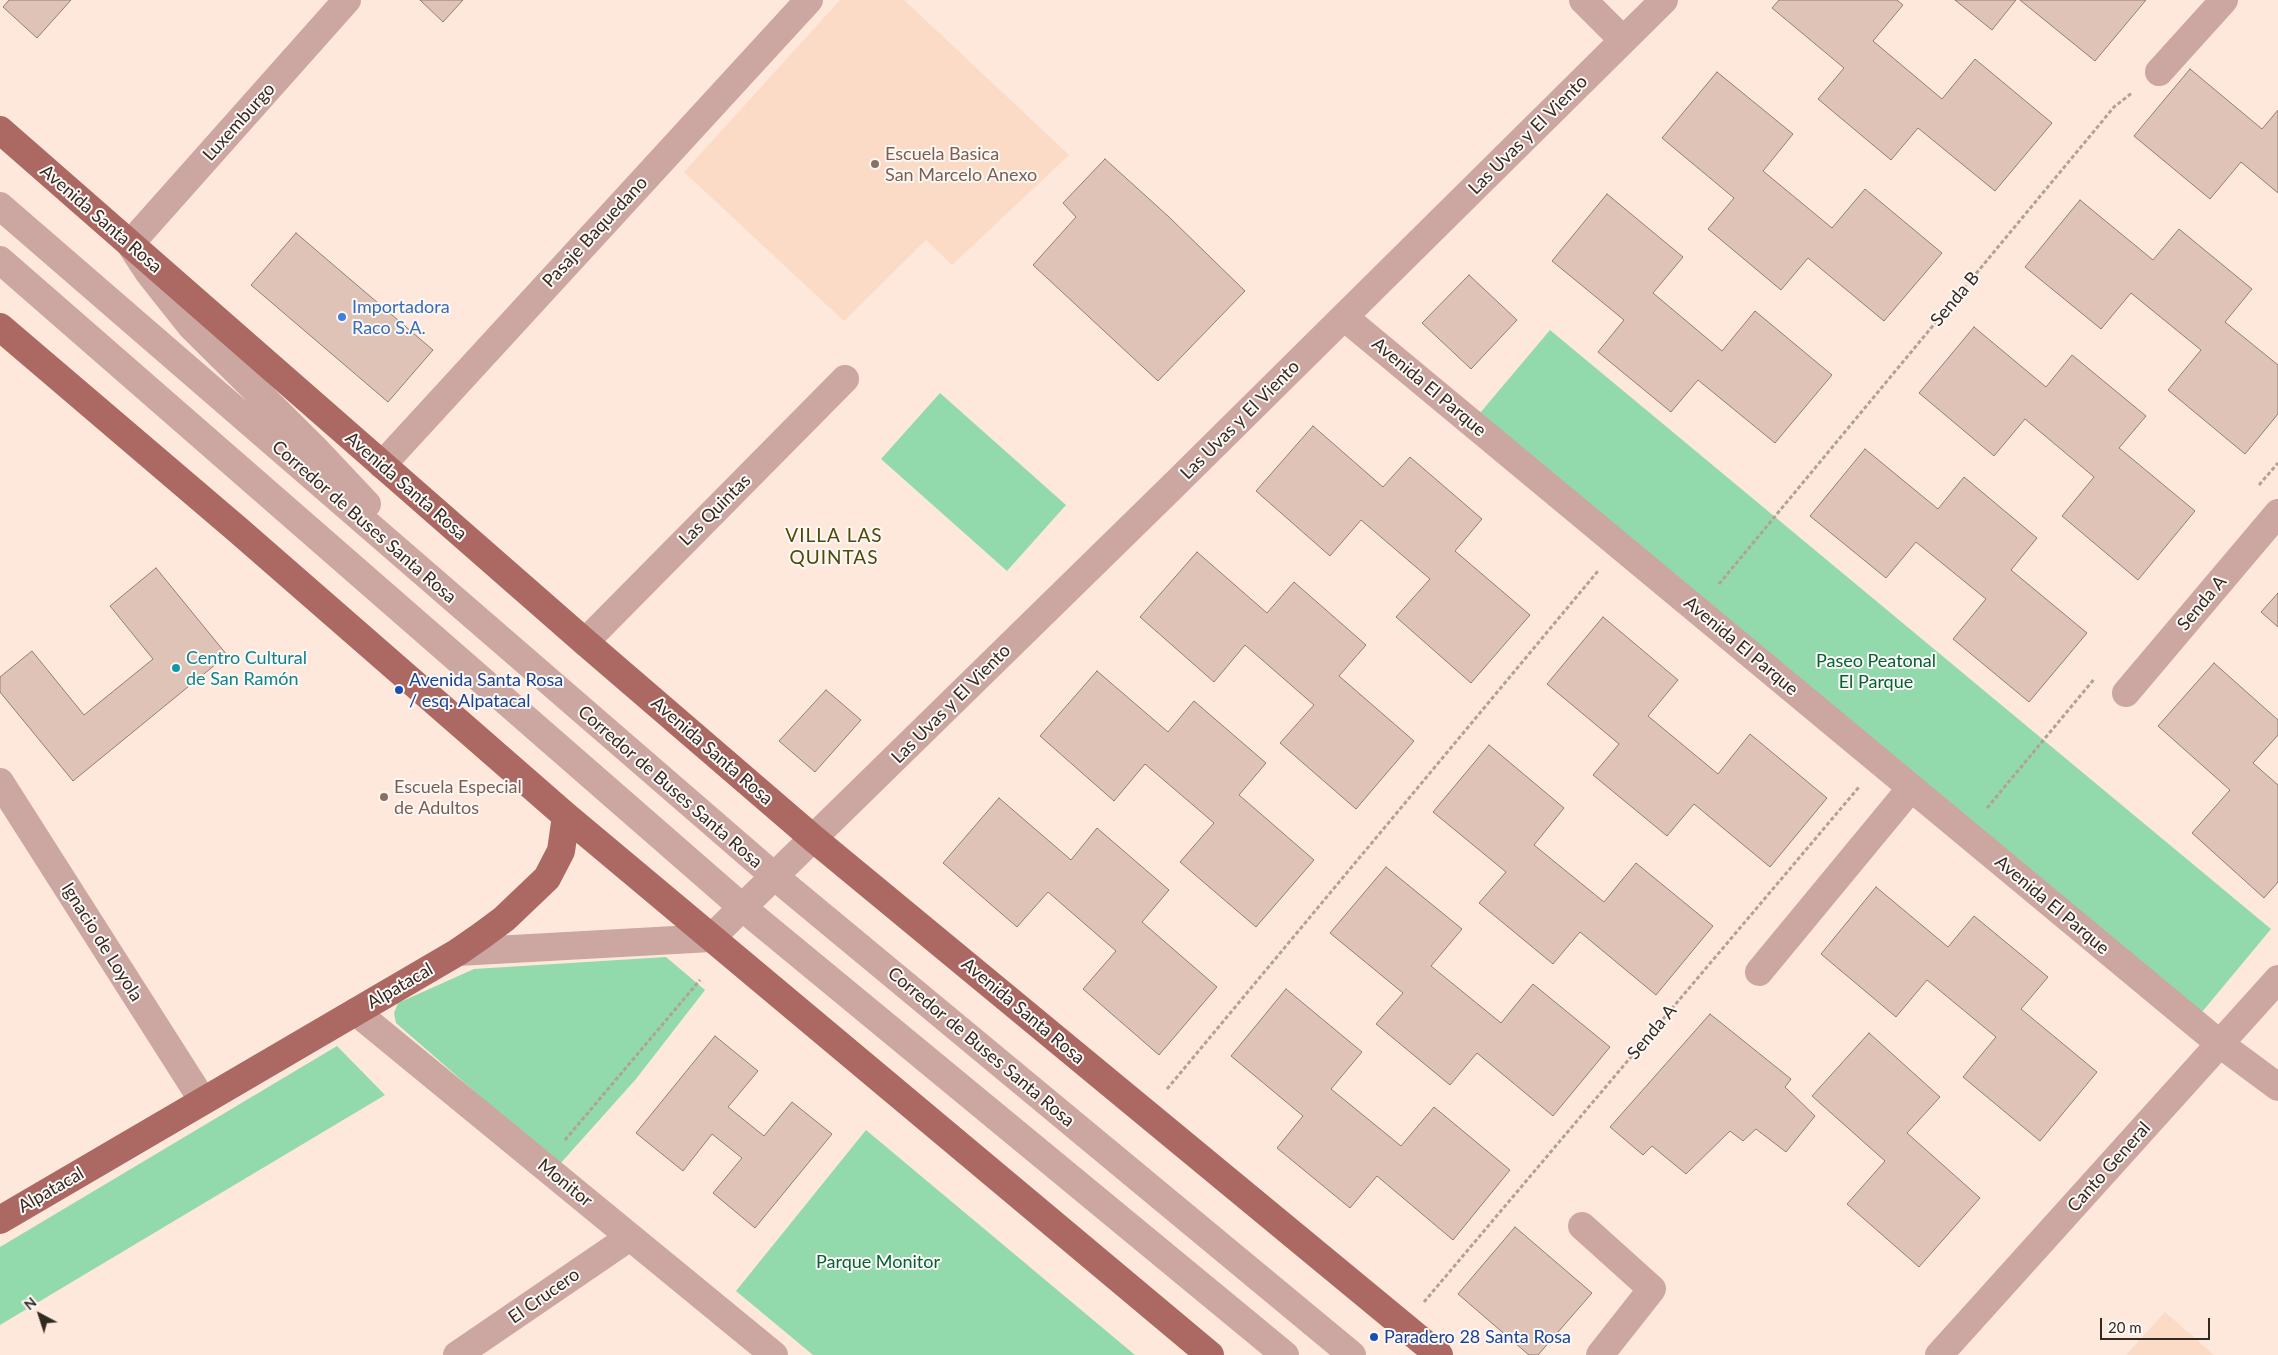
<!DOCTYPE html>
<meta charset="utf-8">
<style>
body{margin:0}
#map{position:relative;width:2278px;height:1355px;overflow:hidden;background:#fde8db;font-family:Lato,sans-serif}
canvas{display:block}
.north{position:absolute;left:15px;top:1290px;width:50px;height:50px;-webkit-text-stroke:4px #fef8f5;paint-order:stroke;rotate:320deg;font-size:14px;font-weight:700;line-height:20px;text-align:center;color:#332923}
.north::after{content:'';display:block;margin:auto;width:18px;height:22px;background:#332923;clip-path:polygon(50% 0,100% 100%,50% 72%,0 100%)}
.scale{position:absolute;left:2100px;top:1318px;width:110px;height:22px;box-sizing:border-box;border:2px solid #332923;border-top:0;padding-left:6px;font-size:15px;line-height:18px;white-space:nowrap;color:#332923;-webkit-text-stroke:4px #fef8f5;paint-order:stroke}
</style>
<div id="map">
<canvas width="2278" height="1355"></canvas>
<div class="north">N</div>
<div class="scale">20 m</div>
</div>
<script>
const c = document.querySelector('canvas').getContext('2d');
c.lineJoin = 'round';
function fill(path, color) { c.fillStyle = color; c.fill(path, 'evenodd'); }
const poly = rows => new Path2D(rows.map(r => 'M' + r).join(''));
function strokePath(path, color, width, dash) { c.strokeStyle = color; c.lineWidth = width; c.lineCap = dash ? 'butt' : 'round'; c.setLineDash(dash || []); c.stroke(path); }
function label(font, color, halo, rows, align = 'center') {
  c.font = font + ' Lato,sans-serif'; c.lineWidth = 4; c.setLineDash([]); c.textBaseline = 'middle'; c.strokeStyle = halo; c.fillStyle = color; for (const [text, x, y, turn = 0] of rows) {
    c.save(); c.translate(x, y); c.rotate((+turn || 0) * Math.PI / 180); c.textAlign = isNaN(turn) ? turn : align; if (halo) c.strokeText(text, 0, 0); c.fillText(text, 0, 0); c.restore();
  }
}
fill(poly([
 [840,0,904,0,1069,155,952,265,926,240,844,321,684,172],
 [2165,1312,2214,1355,2126,1355]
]), '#fbdac6');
fill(poly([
 [1550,330,2271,929,2202,1012,1480,413],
 [940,393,1066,505,1007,571,881,459],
 [666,957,705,990,636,1079,559,1165,396,1023,394,1013,398,1003,474,969],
 [337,1046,385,1095,0,1325,0,1247],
 [866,1130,1135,1355,813,1355,736,1291]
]), '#92daac');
const building = poly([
 [9,0,71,0,37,38,3,7,9,0],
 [420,0,463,0,443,22,420,0],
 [1779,0,1897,0,1903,5,1873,41,1942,99,1975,59,2052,123,1995,191,1918,128,1891,160,1818,99,1844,68,1772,8,1779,0],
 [1955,0,2016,0,1992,30,1955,0],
 [2020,0,2146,0,2095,61,2020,0],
 [2190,69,2262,129,2278,110,2278,193,2241,162,2210,199,2134,136,2190,69],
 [1717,72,1793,134,1763,171,1832,228,1865,189,1942,253,1884,321,1808,258,1781,290,1708,229,1734,198,1662,138,1717,72],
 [1105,159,1169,217,1245,291,1158,381,1033,265,1076,217,1063,203,1105,159],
 [1607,194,1683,257,1653,293,1722,351,1755,311,1832,375,1775,443,1698,380,1671,412,1598,352,1624,320,1552,261,1607,194],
 [2080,200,2153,260,2179,229,2252,289,2225,322,2278,365,2278,414,2245,454,2168,390,2201,350,2131,293,2101,329,2025,267,2080,200],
 [296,233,433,350,388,402,251,285,296,233],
 [1469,275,1517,320,1471,369,1422,323,1469,275],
 [1974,327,2046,387,2072,355,2146,416,2119,448,2195,511,2138,580,2062,516,2094,477,2025,419,1994,456,1919,393,1974,327],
 [1313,426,1383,487,1410,457,1482,519,1455,551,1530,615,1471,683,1396,617,1430,579,1361,520,1330,556,1256,491,1313,426],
 [1865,449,1938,509,1964,477,2037,538,2011,570,2087,633,2029,702,1953,639,1986,599,1916,542,1886,578,1810,516,1865,449],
 [1197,552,1267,613,1294,582,1366,645,1339,676,1414,741,1356,809,1280,743,1314,705,1245,645,1214,682,1140,617,1197,552],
 [156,568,227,655,73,781,0,692,0,677,32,651,84,715,153,659,110,606,156,568],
 [2278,593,2278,627,2261,612,2278,593],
 [1603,617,1678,680,1648,716,1718,774,1750,734,1827,798,1770,867,1694,804,1667,836,1593,775,1619,744,1547,684,1603,617],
 [2214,663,2278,720,2278,735,2253,763,2278,785,2278,882,2264,898,2192,833,2230,790,2158,726,2214,663],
 [1097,671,1168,732,1194,701,1266,763,1239,795,1314,860,1256,927,1180,862,1214,823,1145,764,1114,801,1040,736,1097,671],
 [826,690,861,720,815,772,779,741,826,690],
 [1489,745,1564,808,1534,845,1604,902,1636,863,1713,926,1656,995,1580,932,1553,964,1479,903,1506,872,1433,812,1489,745],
 [999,798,1071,860,1097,828,1169,890,1142,922,1217,987,1159,1055,1083,989,1116,951,1048,892,1017,927,943,863,999,798],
 [1386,867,1462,929,1431,966,1501,1023,1533,984,1610,1047,1553,1116,1477,1053,1450,1085,1376,1024,1403,993,1330,933,1386,867],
 [1876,887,1948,947,1974,916,2048,977,2021,1009,2097,1072,2040,1141,1963,1077,1996,1037,1927,980,1896,1017,1821,954,1876,887],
 [1286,989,1362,1052,1331,1089,1401,1146,1434,1107,1510,1170,1453,1240,1377,1176,1350,1208,1277,1148,1303,1116,1231,1056,1286,989],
 [1710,1014,1791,1079,1785,1087,1815,1116,1786,1152,1756,1129,1743,1141,1730,1131,1686,1174,1652,1146,1643,1155,1610,1127,1710,1014],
 [1869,1033,1940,1097,1907,1133,1980,1198,1919,1267,1847,1204,1885,1161,1812,1096,1869,1033],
 [715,1036,758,1071,728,1107,764,1136,792,1102,832,1134,755,1228,713,1193,742,1158,712,1134,683,1171,636,1133,715,1036],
 [1515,1227,1592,1293,1538,1355,1529,1355,1458,1294,1515,1227]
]);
fill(building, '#dec3b6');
strokePath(building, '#957d70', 1);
strokePath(poly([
 [2259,485,2278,463],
 [1719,584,2114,107,2133,92],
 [1987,808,2095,678],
 [1167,1089,1598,571],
 [565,1140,700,980],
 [1424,1302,1859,787]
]), '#b2a197', 3, [4, 2.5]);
strokePath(poly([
 [347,0,130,244,149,273,191,326,318,452,367,504],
 [1583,0,1623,40],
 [2159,72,2224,0],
 [0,206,774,876,1352,1355],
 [0,260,743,908,1285,1355],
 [1344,317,2220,1044,2278,1087],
 [382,465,809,0],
 [585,642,845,379],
 [2126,693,2278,513],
 [0,782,203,1101],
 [458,952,711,938,1172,487,1664,0],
 [1759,972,1911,788],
 [356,1012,774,1355],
 [1582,1226,1652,1289,1600,1355],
 [457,1355,630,1237],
 [1939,1355,2278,979]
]), '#cca6a1', 28);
strokePath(poly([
 [0,130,585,642,814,839,1439,1355],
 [0,327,238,530,566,816,1210,1355],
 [0,1220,458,952,481,936,504,919,547,878,561,851,566,816]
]), '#ac6963', 28);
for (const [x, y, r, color] of [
 [875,164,5,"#8d6e63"],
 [342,317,5,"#3f7fe0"],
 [176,668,5,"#0f9aa8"],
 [399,690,5,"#1a4fb4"],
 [384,797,5,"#8d6e63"],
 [1374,1337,5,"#1a4fb4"]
]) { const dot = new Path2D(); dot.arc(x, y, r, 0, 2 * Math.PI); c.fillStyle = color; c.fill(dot); strokePath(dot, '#fef8f5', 2); }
label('18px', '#332923', '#fef8f5', [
 ["Luxemburgo",239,122,-48],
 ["Las Uvas y El Viento",1528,135,-45],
 ["Avenida Santa Rosa",101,219,41],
 ["Pasaje Baquedano",595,232,-47],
 ["Senda B",1955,299,-50],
 ["Avenida El Parque",1429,387,40],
 ["Las Uvas y El Viento",1240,420,-45],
 ["Avenida Santa Rosa",406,486,41],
 ["Las Quintas",715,510,-45],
 ["Corredor de Buses Santa Rosa",364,522,41],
 ["Senda A",2202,603,-50],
 ["Avenida El Parque",1741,646,40],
 ["Las Uvas y El Viento",951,704,-45],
 ["Avenida Santa Rosa",712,751,41],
 ["Corredor de Buses Santa Rosa",670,787,41],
 ["Avenida El Parque",2052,905,40],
 ["Ignacio de Loyola",102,942,58],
 ["Alpatacal",400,986,-30],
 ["Avenida Santa Rosa",1023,1011,40],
 ["Senda A",1652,1032,-50],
 ["Corredor de Buses Santa Rosa",981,1047,40],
 ["Canto General",2109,1167,-48],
 ["Monitor",565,1183,39],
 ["Alpatacal",51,1190,-30],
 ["El Crucero",544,1296,-35]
]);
label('18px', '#785e54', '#fef8f5', [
 ["Escuela Basica",885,154],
 ["San Marcelo Anexo",885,175],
 ["Escuela Especial",394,787],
 ["de Adultos",394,808]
], 'left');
label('18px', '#366cbe', '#fef8f5', [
 ["Importadora",352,307],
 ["Raco S.A.",352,328]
], 'left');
label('18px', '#0d838f', '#fef8f5', [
 ["Centro Cultural",186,658],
 ["de San Ramón",186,679]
], 'left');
label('18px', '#016238', '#fef8f5', [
 ["Paseo Peatonal",1876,661],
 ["El Parque",1876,682],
 ["Parque Monitor",878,1262]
]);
label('18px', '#164399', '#fef8f5', [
 ["Avenida Santa Rosa",409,680],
 ["/ esq. Alpatacal",409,701],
 ["Paradero 28 Santa Rosa",1384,1337]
], 'left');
c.letterSpacing = '1px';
label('19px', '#4d4a0b', '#fef8f5', [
 ["VILLA LAS",834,536],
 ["QUINTAS",834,558]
]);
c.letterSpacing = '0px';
</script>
